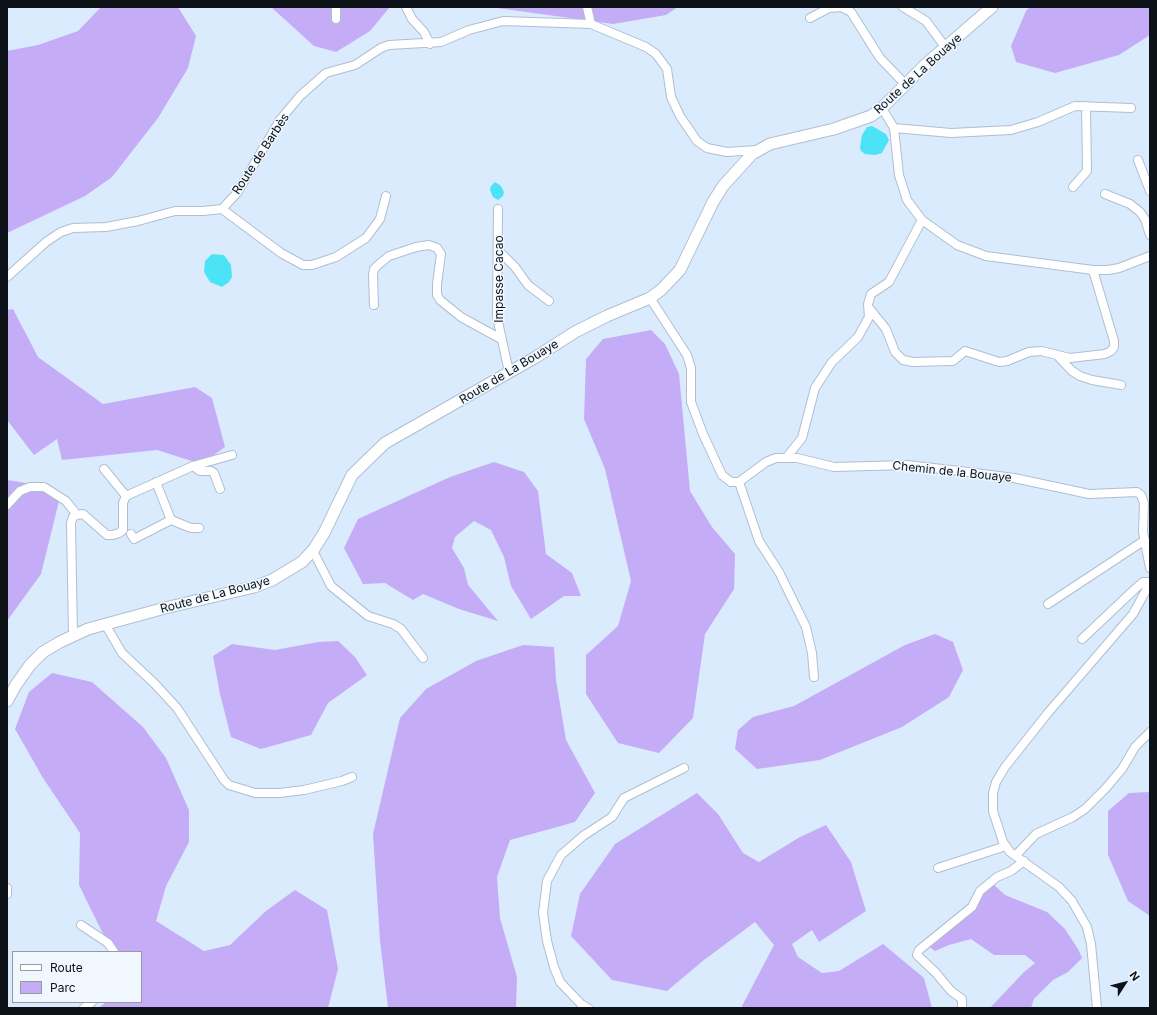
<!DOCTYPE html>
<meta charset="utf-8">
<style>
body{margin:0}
#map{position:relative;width:1157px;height:1015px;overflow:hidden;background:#dbebfe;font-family:Inter,sans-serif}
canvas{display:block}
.frame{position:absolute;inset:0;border:8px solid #0c1218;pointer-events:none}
.legend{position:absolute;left:12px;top:951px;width:130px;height:52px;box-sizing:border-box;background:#f0f7fe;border:1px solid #959ba2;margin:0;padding:5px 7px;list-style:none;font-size:12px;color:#0c1218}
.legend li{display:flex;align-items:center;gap:8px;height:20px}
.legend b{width:20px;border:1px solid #959ba2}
.north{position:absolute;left:1105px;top:963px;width:40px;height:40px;-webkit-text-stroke:3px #f0f7fe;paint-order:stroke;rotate:54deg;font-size:11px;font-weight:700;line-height:16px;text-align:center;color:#0c1218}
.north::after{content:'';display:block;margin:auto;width:14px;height:18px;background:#0c1218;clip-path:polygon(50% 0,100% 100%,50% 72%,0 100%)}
</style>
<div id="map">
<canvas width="1157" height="1015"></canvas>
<div class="frame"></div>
<ul class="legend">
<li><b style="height:5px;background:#fff"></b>Route</li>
<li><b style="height:11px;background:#c5acf6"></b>Parc</li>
</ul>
<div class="north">N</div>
</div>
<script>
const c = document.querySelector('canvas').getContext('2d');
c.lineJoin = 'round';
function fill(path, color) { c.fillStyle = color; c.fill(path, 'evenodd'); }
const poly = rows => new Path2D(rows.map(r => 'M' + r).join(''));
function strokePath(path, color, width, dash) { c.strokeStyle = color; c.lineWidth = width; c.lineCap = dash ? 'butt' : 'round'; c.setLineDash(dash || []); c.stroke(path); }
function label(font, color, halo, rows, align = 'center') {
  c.font = font + ' Inter,sans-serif'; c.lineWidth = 3; c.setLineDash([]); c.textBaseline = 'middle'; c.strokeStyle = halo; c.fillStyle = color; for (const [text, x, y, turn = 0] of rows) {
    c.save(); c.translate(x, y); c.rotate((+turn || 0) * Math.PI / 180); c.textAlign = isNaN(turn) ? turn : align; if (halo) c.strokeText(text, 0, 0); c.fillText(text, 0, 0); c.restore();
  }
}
fill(poly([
 [101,7,178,7,196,36,188,68,158,118,112,177,85,196,7,233,7,51,38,45,78,31],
 [271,7,390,7,370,31,336,52,314,46],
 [490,7,678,7,666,15,613,24],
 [1030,7,1150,7,1150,35,1119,55,1055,73,1016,62,1011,46,1026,11],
 [13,309,38,357,103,404,195,387,212,398,225,447,201,464,157,450,62,460,57,439,34,455,7,420,7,310],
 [651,330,665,344,679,374,690,491,712,527,735,554,734,589,705,634,693,718,659,753,618,743,586,694,586,655,618,626,631,581,605,469,584,419,586,359,603,339],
 [494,462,524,472,538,491,546,554,572,573,581,596,564,596,531,619,511,586,504,557,491,530,474,521,455,537,452,548,464,568,468,585,498,621,459,609,423,594,413,600,385,583,363,584,344,548,358,519,450,477],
 [7,480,26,483,60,497,41,574,7,621],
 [935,634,953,642,963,670,949,697,902,727,820,760,757,769,735,749,738,730,753,717,794,706,905,645],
 [338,641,355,657,367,675,328,703,311,735,261,749,231,737,220,694,213,656,232,644,275,650,318,642],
 [523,645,554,647,556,680,566,740,595,793,575,822,510,840,497,877,500,918,517,977,516,1008,388,1008,380,941,373,834,400,718,426,689,476,661],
 [52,673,92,682,143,727,166,758,189,810,189,842,166,886,156,921,204,951,230,945,266,911,295,890,327,910,338,969,328,1008,99,1008,106,1002,141,1002,141,952,109,952,107,942,79,885,80,833,43,778,15,729,29,692],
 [1150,792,1150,916,1128,901,1108,855,1108,811,1129,793],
 [697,793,718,814,743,853,759,862,800,837,826,825,851,862,866,911,819,942,812,930,792,944,798,957,822,973,839,971,883,944,924,978,932,1008,741,1008,774,945,755,922,704,960,667,991,612,980,571,936,580,894,615,844],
 [992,883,1005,895,1047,912,1065,929,1078,949,1082,958,1068,972,1053,980,1034,999,1031,1008,990,1008,1023,973,1035,963,1025,955,994,955,971,939,949,945,935,951,928,946]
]), '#c5acf6');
fill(poly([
 [872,126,886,134,889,140,882,153,875,155,865,154,861,151,860,148,862,135,867,127],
 [495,182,501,186,504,192,503,196,498,200,493,197,490,190,491,186],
 [212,254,224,255,231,265,232,277,229,282,222,287,210,282,204,272,205,261]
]), '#4ce3f7');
const minor = poly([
 [336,7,336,19],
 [406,7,412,19,424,32,430,44],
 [587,7,591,24],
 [903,7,926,21,946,48],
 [810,18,829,8,841,7,851,12,880,58,905,84],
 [882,108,894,128,899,175,907,200,922,220,957,245,986,256,1093,270,1108,270,1119,268,1150,256],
 [894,128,951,133,1011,130,1038,122,1075,106,1131,108],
 [1138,160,1150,191],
 [1073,187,1087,171,1086,106],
 [1105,194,1130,204,1140,212,1145,219,1150,235],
 [222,209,281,253,303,265,312,265,336,257,366,238,380,219,386,196],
 [498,209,497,317,509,372],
 [498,250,515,267,528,285,549,301],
 [7,277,46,242,61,232,73,228,106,227,138,221,175,211,203,211,222,209,237,193,280,120,300,96,326,73,355,65,381,48,389,45,441,42,469,30,503,21,591,24,646,47,656,54,667,69,671,97,680,116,697,141,707,148,727,152,757,150],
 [650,298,687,355,691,368,691,402,703,434,722,475,731,482,739,482,766,462,776,458,797,458,834,467,907,465,960,471,1014,478,1089,494,1137,492,1141,495,1144,503,1143,532,1150,568],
 [374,305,373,275,374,269,378,265,389,256,416,247,429,245,437,248,441,254,437,284,437,295,440,300,461,317,501,339],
 [869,308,886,329,895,352,903,360,913,362,953,361,965,351,999,362,1007,361,1029,352,1041,351,1070,358,1105,354,1111,351,1114,347,1114,341,1093,270],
 [1057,355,1072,371,1080,376,1092,380,1121,385],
 [786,458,802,438,815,388,832,362,858,337,869,317,868,304,871,294,889,282,922,220],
 [193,466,200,471,211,471,214,473,220,489],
 [104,469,126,496],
 [739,482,759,541,779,572,806,627,812,653,814,677],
 [7,505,20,491,30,487,44,487,66,501,77,515],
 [171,520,191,528,199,528],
 [131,534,134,539,171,520,156,482],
 [313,551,331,586,368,616,393,624,401,629,423,658],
 [1048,604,1145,540],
 [105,624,122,653,154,683,177,708,224,780,229,785,255,793,279,793,304,790,342,781,352,777],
 [73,636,71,523,73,517,77,515,83,514,107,535,113,535,119,533,123,530,123,503,126,496,193,466,232,455],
 [1082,639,1136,588,1143,582,1150,582],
 [1016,855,1036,834,1073,817,1085,809,1106,788,1122,769,1135,747,1150,732],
 [938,868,1006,846],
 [7,888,7,894],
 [81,925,108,943,114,952],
 [84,1008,92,1002],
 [588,1008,581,1004,560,982,554,967,547,941,543,913,547,881,561,855,583,836,612,817,624,798,684,768],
 [962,1008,962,999,951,991,936,973,917,955,919,950,972,907,980,891,997,877,1011,871,1024,861],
 [1097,1008,1091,944,1087,927,1072,901,1059,887,1010,852,1003,842,993,811,993,793,996,782,1005,767,1047,714,1133,614,1150,583]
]);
const major = poly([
 [7,701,16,685,30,665,43,652,60,642,88,629,165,608,254,587,272,580,302,562,314,549,324,533,352,475,385,443,536,357,575,332,607,316,650,298,661,290,680,270,713,202,723,186,752,154,770,144,834,129,871,116,882,108,926,64,992,7]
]);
strokePath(minor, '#afbed0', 10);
strokePath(major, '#afbed0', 13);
strokePath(minor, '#fff', 8);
strokePath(major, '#fff', 11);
label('12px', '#0c1218', '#f0f7fe', [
 ["Route de La Bouaye",918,74,-42],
 ["Route de Barbès",261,154,-57],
 ["Impasse Cacao",499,279,-90],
 ["Route de La Bouaye",509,372,-31],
 ["Chemin de la Bouaye",952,472,6],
 ["Route de La Bouaye",215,595,-15]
]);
</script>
